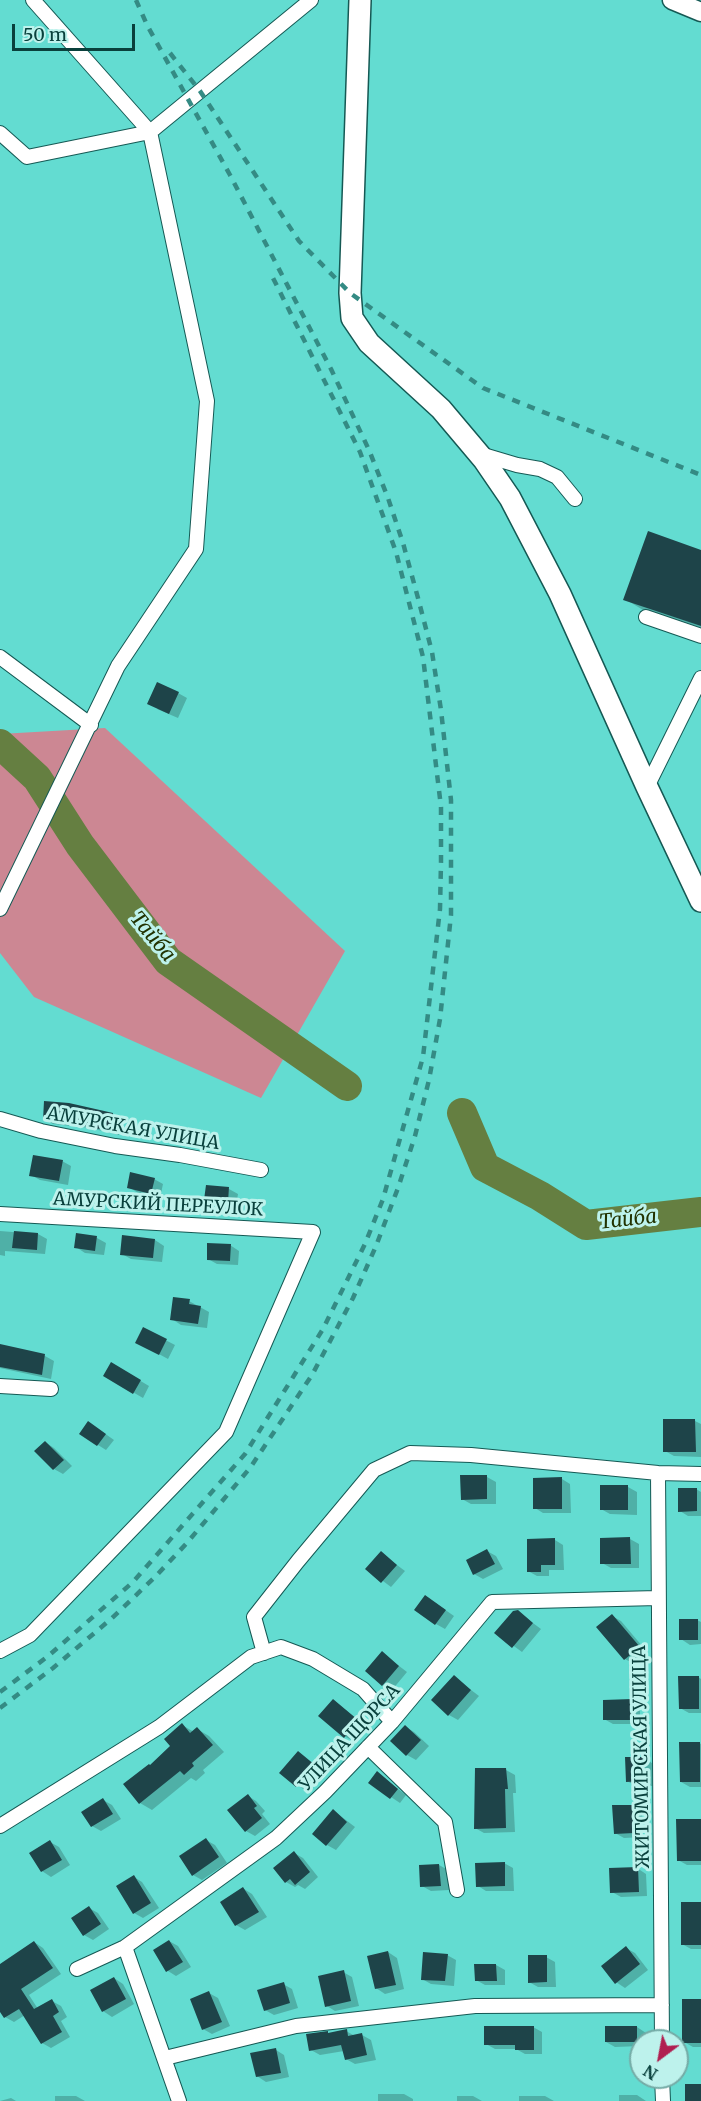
<!DOCTYPE html>
<meta charset="utf-8">
<style>
body{margin:0}
#map{position:relative;width:701px;height:2101px;overflow:hidden;background:#63dcd1;font-family:Merriweather,serif}
canvas{display:block}
.north{position:absolute;left:629px;top:2029px;width:60px;height:60px;box-sizing:border-box;background:#bdf2ec;border:2px solid #75aba6;border-radius:50%;rotate:212deg;font-size:16px;font-weight:700;line-height:24px;text-align:center;color:#09403c}
.north::after{content:'';display:block;margin:auto;width:21px;height:27px;background:#b01f50;clip-path:polygon(50% 0,100% 100%,50% 72%,0 100%)}
.scale{position:absolute;left:12px;top:24px;width:123px;height:27px;box-sizing:border-box;border:3px solid #09403c;border-top:0;padding-left:8px;font-size:18px;line-height:21px;white-space:nowrap;color:#09403c;-webkit-text-stroke:4px #bdf2ec;paint-order:stroke}
</style>
<div id="map">
<canvas width="701" height="2101"></canvas>
<div class="north">N</div>
<div class="scale">50 m</div>
</div>
<script>
const c = document.querySelector('canvas').getContext('2d');
c.lineJoin = 'round';
function fill(path, color) { c.fillStyle = color; c.fill(path, 'evenodd'); }
const poly = rows => new Path2D(rows.map(r => 'M' + r).join(''));
function strokePath(path, color, width, dash) { c.strokeStyle = color; c.lineWidth = width; c.lineCap = dash ? 'butt' : 'round'; c.setLineDash(dash || []); c.stroke(path); }
function label(font, color, halo, rows, align = 'center') {
  c.font = font + ' Merriweather,serif'; c.lineWidth = 6; c.setLineDash([]); c.textBaseline = 'middle'; c.strokeStyle = halo; c.fillStyle = color; for (const [text, x, y, turn = 0] of rows) {
    c.save(); c.translate(x, y); c.rotate((+turn || 0) * Math.PI / 180); c.textAlign = isNaN(turn) ? turn : align; if (halo) c.strokeText(text, 0, 0); c.fillText(text, 0, 0); c.restore();
  }
}
fill(poly([
 [105,728,345,951,261,1098,34,997,0,953,0,734]
]), '#cc8793');
fill(poly([
 [701,552,701,629,643,610,625,599],
 [178,693,187,698,178,718,157,709],
 [46,1103,113,1115,122,1120,119,1135,90,1128,53,1124,44,1119],
 [62,1161,71,1166,68,1185,40,1180,31,1175],
 [154,1179,163,1184,160,1198,138,1193,129,1187],
 [229,1189,238,1194,236,1207,215,1204,206,1199],
 [0,1231,38,1234,47,1239,45,1254,5,1251,5,1256,0,1255],
 [77,1235,97,1238,106,1243,104,1255,85,1253,76,1247],
 [155,1240,164,1246,162,1262,131,1259,122,1254],
 [230,1245,239,1251,238,1265,217,1264,208,1259],
 [189,1301,209,1312,207,1328,181,1325,172,1319],
 [144,1329,175,1345,168,1359,146,1347],
 [1,1346,45,1356,54,1361,51,1379,0,1368],
 [112,1364,149,1386,143,1398,105,1376],
 [695,1421,701,1424,701,1457,674,1456,665,1451],
 [97,1428,114,1440,106,1450,98,1445],
 [45,1442,54,1448,72,1466,63,1474,54,1469,36,1451],
 [487,1477,496,1482,496,1504,471,1504,462,1499],
 [562,1479,570,1484,571,1513,543,1513,535,1508],
 [601,1486,628,1487,637,1492,637,1515,610,1514,601,1509],
 [696,1489,701,1492,701,1516,688,1516,680,1511],
 [630,1539,639,1544,639,1568,611,1568,602,1563],
 [555,1540,563,1545,564,1570,549,1570,549,1576,537,1576,528,1571],
 [487,1551,496,1556,503,1569,483,1579,474,1574],
 [381,1553,405,1571,391,1587,367,1569],
 [434,1602,454,1616,445,1629,436,1624],
 [518,1612,541,1629,522,1652,496,1633],
 [612,1616,621,1621,648,1653,634,1664,625,1659,598,1627],
 [697,1620,701,1622,701,1644,690,1645,681,1639],
 [382,1653,407,1672,392,1690,383,1685],
 [454,1677,479,1696,458,1720,449,1715],
 [698,1677,701,1679,701,1713,689,1713,680,1708],
 [334,1701,366,1726,353,1741,344,1736],
 [631,1701,640,1706,640,1724,613,1724,604,1719],
 [182,1725,194,1732,197,1729,209,1736,224,1752,203,1770,205,1773,196,1781,191,1778,152,1810,140,1803,150,1766,172,1747],
 [406,1727,414,1732,429,1746,416,1760,407,1755,393,1741],
 [699,1743,701,1744,701,1787,690,1787,681,1782],
 [298,1753,322,1771,306,1791,281,1773],
 [643,1758,652,1763,652,1786,636,1786,627,1781],
 [506,1770,515,1775,516,1793,513,1793,515,1832,484,1833,475,1828],
 [377,1773,406,1795,400,1803,370,1783],
 [248,1796,256,1801,265,1811,262,1814,270,1824,255,1836,246,1831],
 [103,1800,112,1805,121,1819,101,1831,92,1826],
 [633,1806,642,1811,643,1837,624,1838,615,1833],
 [334,1811,355,1827,336,1850,327,1845],
 [701,1820,701,1865,687,1865,678,1860],
 [206,1840,215,1845,227,1863,202,1880,193,1875],
 [50,1842,59,1847,70,1865,51,1877,42,1871,32,1854],
 [294,1853,303,1858,318,1877,305,1889,298,1885,295,1887,286,1882],
 [504,1863,513,1868,514,1891,486,1891,478,1886],
 [439,1865,448,1870,449,1890,431,1891,422,1886],
 [637,1868,646,1874,647,1896,621,1897,612,1892],
 [134,1877,142,1882,159,1908,143,1918,134,1913],
 [244,1889,252,1894,267,1917,245,1930,236,1925],
 [701,1903,701,1949,691,1949,682,1944],
 [89,1908,98,1913,109,1929,93,1940,84,1935],
 [169,1941,178,1946,191,1967,176,1976,168,1971],
 [34,1942,43,1948,61,1974,29,1995,38,2009,52,2001,61,2006,67,2017,61,2021,70,2037,51,2048,42,2043,25,2015,14,2022,5,2017,0,2009,0,1968],
 [626,1948,635,1953,648,1970,625,1988,616,1982],
 [388,1952,397,1958,404,1989,385,1994,376,1988],
 [447,1955,456,1960,454,1986,431,1984,422,1979],
 [546,1957,555,1962,556,1987,538,1987,529,1982],
 [496,1965,505,1970,505,1985,485,1985,476,1980],
 [343,1972,352,1977,359,2006,335,2011,327,2006],
 [114,1978,123,1984,134,2004,112,2017,103,2011,92,1991],
 [283,1984,292,1989,298,2008,274,2015,265,2010],
 [209,1993,218,1998,230,2026,212,2034,203,2029],
 [701,2001,701,2047,693,2047,684,2042],
 [533,2027,542,2032,542,2054,525,2054,516,2049,495,2049,486,2044],
 [637,2027,646,2033,646,2041,641,2041,641,2046,615,2047,606,2042],
 [346,2031,355,2036,362,2035,371,2040,376,2060,355,2064,346,2059,344,2051,320,2055,311,2050,330,2034],
 [276,2050,284,2055,289,2077,266,2082,257,2076],
 [378,2094,404,2094,413,2099,413,2101,378,2101],
 [619,2095,637,2095,646,2101,619,2101],
 [55,2096,76,2096,85,2101,55,2101],
 [457,2096,473,2096,482,2101,457,2101],
 [519,2096,545,2096,554,2101,519,2101],
 [11,2098,16,2101,0,2101]
]), '#0003');
strokePath(poly([
 [0,744,37,778,80,845,168,961,347,1086],
 [462,1113,485,1167,540,1196,586,1225,701,1212]
]), '#657f41', 30);
fill(poly([
 [648,531,701,550,701,626,623,600],
 [157,682,179,692,169,714,147,704],
 [44,1101,69,1103,113,1113,110,1131,84,1126,85,1124,43,1120],
 [33,1155,63,1160,59,1181,29,1176],
 [130,1172,155,1178,151,1194,127,1188],
 [206,1185,229,1187,228,1202,204,1200],
 [14,1231,38,1233,37,1250,12,1248],
 [76,1233,97,1236,95,1251,74,1248],
 [122,1235,155,1239,153,1258,120,1255],
 [207,1243,231,1244,230,1261,207,1260],
 [173,1297,190,1299,189,1304,201,1306,198,1324,170,1320],
 [143,1327,167,1339,159,1355,135,1343],
 [0,1344,45,1354,42,1375,0,1367],
 [111,1362,141,1380,133,1394,103,1376],
 [663,1419,695,1419,696,1452,663,1452],
 [88,1421,106,1434,97,1446,79,1434],
 [45,1441,64,1460,53,1470,34,1451],
 [460,1475,487,1475,487,1499,461,1500],
 [562,1477,562,1509,533,1509,533,1478],
 [600,1485,628,1485,628,1510,600,1510],
 [678,1488,697,1488,697,1511,678,1512],
 [630,1537,631,1564,600,1564,600,1538],
 [555,1538,555,1565,541,1565,541,1572,527,1572,527,1539],
 [487,1549,495,1564,473,1575,466,1560],
 [381,1551,397,1565,381,1583,365,1569],
 [425,1595,446,1610,435,1625,414,1610],
 [518,1610,533,1623,512,1648,494,1633,513,1611],
 [612,1614,640,1647,624,1660,596,1627],
 [679,1619,698,1619,698,1640,679,1640],
 [382,1651,399,1666,382,1686,365,1671],
 [454,1675,471,1690,448,1716,431,1700],
 [678,1676,699,1676,699,1709,679,1709],
 [333,1699,358,1720,344,1738,318,1716],
 [632,1699,632,1720,603,1720,603,1700],
 [182,1723,190,1733,197,1727,213,1745,192,1763,194,1766,184,1775,180,1771,139,1804,123,1784,149,1764,150,1765,170,1746,164,1739],
 [405,1725,421,1740,406,1756,390,1741],
 [679,1742,700,1742,700,1782,680,1782],
 [298,1751,315,1765,296,1787,279,1773],
 [625,1757,643,1757,644,1781,626,1782],
 [475,1768,506,1768,508,1789,505,1789,506,1828,474,1829],
 [377,1771,398,1789,390,1799,368,1783],
 [248,1794,257,1806,254,1808,262,1818,245,1832,227,1810],
 [103,1798,113,1814,91,1827,81,1812],
 [612,1805,633,1805,634,1833,614,1834],
 [333,1809,347,1822,326,1846,312,1834],
 [676,1819,701,1819,701,1861,677,1861],
 [206,1838,219,1857,192,1876,179,1856],
 [50,1840,62,1860,41,1872,29,1853],
 [294,1851,310,1872,295,1885,290,1879,285,1883,273,1868],
 [505,1862,505,1886,476,1887,475,1863],
 [439,1864,441,1886,420,1887,419,1865],
 [638,1867,639,1892,610,1893,609,1868],
 [134,1875,151,1903,133,1914,116,1886],
 [243,1887,259,1912,235,1926,220,1902],
 [681,1902,701,1902,701,1945,681,1945],
 [89,1906,101,1924,83,1936,71,1918],
 [169,1940,183,1962,166,1972,153,1950],
 [34,1941,53,1968,21,1989,34,2009,52,1999,59,2012,53,2016,62,2032,41,2044,19,2009,4,2018,0,2012,0,1964],
 [626,1946,640,1964,615,1984,601,1966],
 [388,1951,396,1985,375,1989,367,1956],
 [423,1952,448,1954,445,1981,421,1980],
 [528,1955,547,1955,547,1982,528,1983],
 [474,1964,496,1964,497,1981,475,1981],
 [344,1970,351,2001,325,2007,318,1976],
 [114,1977,126,1999,102,2012,90,1990],
 [284,1982,290,2003,264,2011,257,1990],
 [209,1991,222,2022,202,2030,190,1999],
 [682,1999,701,1999,701,2043,682,2043],
 [484,2026,534,2026,534,2050,515,2050,515,2045,484,2045],
 [605,2026,637,2026,637,2042,605,2042],
 [347,2029,348,2036,362,2033,367,2055,345,2060,341,2045,309,2051,306,2034,328,2031,328,2033],
 [276,2048,281,2073,256,2077,250,2053],
 [685,2084,701,2084,701,2101,685,2101]
]), '#1e4449');
const street = poly([
 [33,0,150,132,311,0],
 [0,133,27,157,150,132,207,401,196,549,118,666,0,909],
 [480,454,517,465,540,469,557,477,575,499],
 [646,617,701,636],
 [0,657,91,725],
 [647,787,701,678],
 [0,1119,41,1131,115,1146,180,1155,261,1170],
 [0,1214,313,1232,226,1432,30,1635,0,1651],
 [0,1386,51,1389],
 [658,1473,662,2041],
 [264,1653,254,1617,298,1561,374,1470,410,1453,471,1455,658,1473,701,1474],
 [368,1747,445,1822,457,1890],
 [0,1826,159,1727,251,1657,281,1647,313,1659,363,1689,392,1722],
 [125,1947,179,2101],
 [77,1969,125,1947,276,1838,325,1792,392,1722,492,1602,658,1598],
 [165,2058,296,2026,475,2006,662,2005],
 [662,2077,663,2101]
]);
const secondary = poly([
 [672,0,701,12]
]);
const primary = poly([
 [360,0,350,293,352,318,369,343,441,409,484,460,510,498,560,594,647,787,701,901]
]);
strokePath(street, '#155954', 16);
strokePath(secondary, '#155954', 21);
strokePath(primary, '#155954', 24);
strokePath(street, '#fff', 14);
strokePath(secondary, '#fff', 18);
strokePath(primary, '#fff', 21);
strokePath(poly([
 [170,53,200,91,299,241,350,293,483,388,701,475],
 [0,1692,47,1657,133,1582,245,1454,323,1329,365,1244,383,1199,423,1057,440,909,441,862,441,807,423,657,396,552,360,452,272,276],
 [0,1708,53,1668,111,1619,154,1578,186,1544,250,1468,312,1375,353,1298,376,1246,398,1188,415,1136,429,1080,440,1019,451,915,451,800,441,710,432,652,418,598,403,543,388,498,369,450,331,369,230,175,147,25,136,0]
]), '#348b84', 4.5, [8, 8]);
label('18px', '#09403c', '#bdf2ec', [
 ["АМУРСКАЯ УЛИЦА",133,1129,10],
 ["АМУРСКИЙ ПЕРЕУЛОК",158,1205,3],
 ["УЛИЦА ЩОРСА",350,1738,-47],
 ["ЖИТОМИРСКАЯ УЛИЦА",642,1757,-91]
]);
label('italic 20px', '#213201', '#bdf2ec', [
 ["Тайба",152,937,50],
 ["Тайба",628,1220,-6]
]);
</script>
